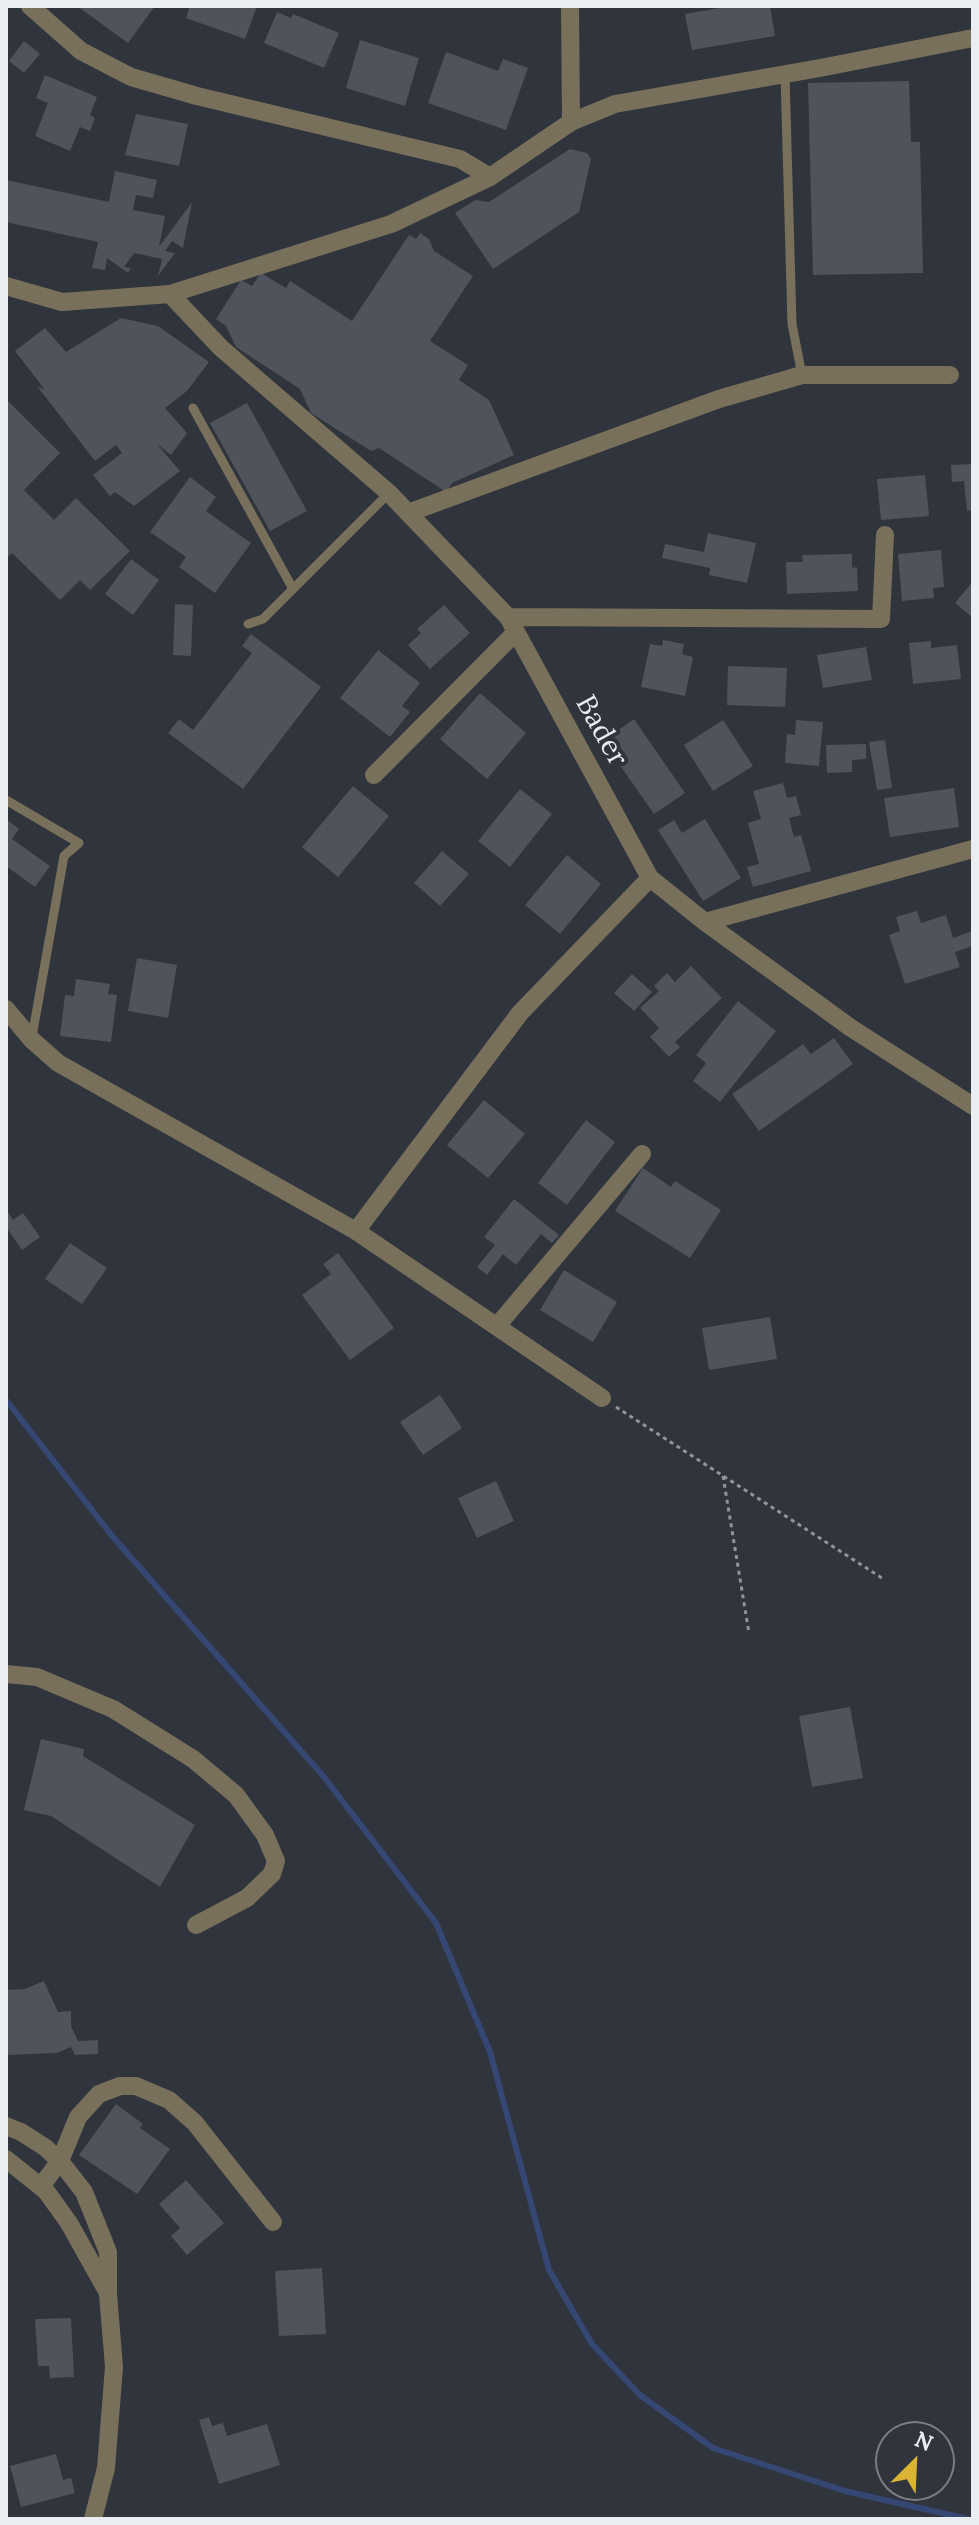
<!DOCTYPE html>
<style>
body{margin:0}
#map{position:relative;width:979px;height:2525px;overflow:hidden;background:#30343c;font-family:Lora,serif}
canvas{display:block}
.frame{position:absolute;inset:0;border:8px solid #eaedf2;pointer-events:none}
.north{position:absolute;left:875px;top:2421px;width:80px;height:80px;box-sizing:border-box;background:#30343c;border:2px solid #7a7e85;border-radius:50%;rotate:24deg;font-size:22px;font-weight:700;line-height:32px;text-align:center;color:#eaedf2}
.north::after{content:'';display:block;margin:auto;width:28px;height:36px;background:#dab333;clip-path:polygon(50% 0,100% 100%,50% 72%,0 100%)}
</style>
<div id="map">
<canvas width="979" height="2525"></canvas>
<div class="frame"></div>
<div class="north">N</div>
</div>
<script>
const c = document.querySelector('canvas').getContext('2d');
c.lineJoin = 'round';
const poly = rows => new Path2D(rows.map(r => 'M' + r).join(''));
function strokePath(path, color, width, dash) { c.strokeStyle = color; c.lineWidth = width; c.lineCap = dash ? 'butt' : 'round'; c.setLineDash(dash || []); c.stroke(path); }
function fill(path, color) { c.fillStyle = color; c.fill(path, 'evenodd'); }
function label(font, color, halo, rows, align = 'center') {
  c.font = font + ' Lora,serif'; c.lineWidth = 8; c.setLineDash([]); c.textBaseline = 'middle'; c.strokeStyle = halo; c.fillStyle = color; for (const [text, x, y, turn = 0] of rows) {
    c.save(); c.translate(x, y); c.rotate((+turn || 0) * Math.PI / 180); c.textAlign = isNaN(turn) ? turn : align; if (halo) c.strokeText(text, 0, 0); c.fillText(text, 0, 0); c.restore();
  }
}
strokePath(poly([
 [6,1400,113,1537,324,1777,436,1923,490,2052,549,2270,592,2344,640,2395,713,2448,845,2491,968,2519]
]), '#354772', 6);
fill(poly([
 [77,6,155,6,128,43],
 [190,6,257,6,245,39,186,18],
 [731,6,770,6,775,36,692,50,685,14],
 [277,12,291,18,293,14,339,33,324,68,264,43],
 [360,40,419,58,405,106,346,88],
 [24,41,40,54,24,73,9,61],
 [446,52,498,71,503,59,528,68,506,130,428,103],
 [45,75,97,97,90,115,95,118,90,131,80,127,70,151,35,136,48,103,36,98],
 [909,81,911,142,920,142,923,273,813,275,808,83],
 [136,114,188,124,179,166,125,155],
 [570,149,587,153,591,159,579,212,493,269,455,213,475,200,489,202],
 [115,171,157,180,153,198,136,195,133,210,165,216,159,247,192,202,183,248,172,241,165,251,175,253,158,276,162,259,134,253,124,267,131,268,128,273,107,258,105,270,92,268,98,242,6,222,6,180,109,202],
 [420,233,429,239,434,251,473,276,430,341,468,365,459,380,489,400,514,455,452,483,446,492,379,448,371,451,311,413,300,389,236,347,226,326,216,319,241,280,252,286,261,273,286,288,290,281,352,321,409,235,416,239],
 [121,318,158,326,209,362,187,391,165,408,187,433,171,455,157,444,180,471,134,506,115,492,110,496,93,475,122,453,116,445,95,461,37,386,45,390,15,351,45,328,66,352],
 [6,399,60,453,24,490,54,520,76,498,130,551,90,590,80,580,60,600,12,553,6,558],
 [247,403,307,511,270,531,210,423],
 [973,464,973,510,967,511,964,481,952,482,951,465],
 [925,475,929,516,881,520,877,479],
 [190,477,216,497,206,511,251,543,215,593,179,567,186,557,150,532],
 [708,533,756,543,747,583,709,575,710,568,662,558,665,544,704,552],
 [941,550,944,587,933,588,934,598,902,601,898,554],
 [852,554,852,568,857,567,858,591,787,594,786,562,803,562,802,555],
 [131,559,159,580,133,615,105,594],
 [973,581,973,618,955,603],
 [175,604,193,605,191,656,173,655],
 [444,605,470,633,430,669,408,645,421,633,417,629],
 [251,634,321,687,243,789,168,733,179,719,193,730,252,653,242,646],
 [663,640,684,644,682,654,693,657,685,696,641,687,650,644,662,646],
 [931,641,931,648,957,645,961,679,913,684,909,643],
 [866,647,872,680,823,688,817,655],
 [378,650,420,683,402,706,410,712,390,737,340,698],
 [728,666,787,668,785,707,727,705],
 [480,693,526,733,487,779,440,739],
 [634,719,685,793,654,814,610,751,604,755,593,738,608,727,613,734],
 [723,720,753,766,713,791,684,745],
 [796,720,823,722,819,766,785,763,787,734,795,735],
 [885,740,892,788,877,790,869,742],
 [866,744,866,759,852,760,852,772,827,773,826,745],
 [783,783,787,798,796,796,801,815,789,818,794,837,801,835,811,871,753,887,747,867,759,864,748,823,761,819,753,791],
 [353,786,389,816,338,877,302,847],
 [954,788,959,827,890,837,884,798],
 [520,789,552,814,510,867,478,841],
 [6,819,19,829,12,839,50,866,35,887,6,866],
 [705,819,741,878,703,901,658,830,674,820,682,833],
 [442,851,469,874,440,906,414,883],
 [567,855,601,884,560,934,525,905],
 [917,911,921,923,946,915,953,938,973,931,973,946,955,952,960,967,905,984,889,935,900,931,896,917],
 [137,958,177,965,168,1018,128,1011],
 [691,966,722,998,675,1042,680,1047,669,1057,650,1037,659,1028,640,1008,659,991,654,986,667,973,675,982],
 [632,974,652,992,634,1011,614,993],
 [76,979,110,984,108,994,117,995,111,1042,60,1036,65,995,74,996],
 [738,1001,776,1031,720,1102,693,1081,706,1063,696,1055],
 [834,1038,853,1064,759,1131,732,1094,803,1044,811,1054],
 [484,1100,525,1134,488,1178,447,1145],
 [586,1120,615,1142,567,1205,538,1183],
 [643,1168,671,1187,675,1181,721,1210,690,1258,615,1211],
 [514,1199,559,1235,552,1243,541,1234,516,1265,503,1254,487,1275,477,1267,495,1245,484,1237],
 [6,1209,13,1220,23,1213,40,1237,22,1250,6,1227],
 [70,1243,107,1268,82,1304,45,1279],
 [338,1253,394,1328,350,1360,302,1295,331,1274,323,1264],
 [564,1270,617,1302,593,1342,540,1310],
 [770,1317,777,1359,709,1370,702,1328],
 [440,1395,462,1428,423,1455,400,1422],
 [496,1481,514,1521,477,1538,458,1498],
 [850,1707,863,1778,812,1787,799,1716],
 [41,1739,84,1749,83,1756,195,1825,160,1887,51,1816,24,1810],
 [44,1981,58,2012,71,2011,71,2026,78,2041,98,2040,98,2054,75,2055,71,2047,57,2053,6,2055,6,1990,25,1989],
 [116,2104,143,2124,140,2128,170,2149,137,2194,79,2155],
 [186,2180,224,2223,187,2255,171,2236,180,2228,159,2204],
 [322,2268,326,2334,279,2336,275,2271],
 [71,2318,74,2377,50,2378,49,2366,38,2366,35,2319],
 [209,2417,212,2426,223,2423,227,2436,267,2424,280,2465,219,2484,199,2420],
 [56,2454,63,2480,71,2478,75,2493,21,2507,10,2466]
]), '#4f535c');
strokePath(poly([
 [616,1407,885,1580],
 [723,1476,749,1633]
]), '#91959b', 3, [4, 4]);
strokePath(poly([
 [785,75,792,324,802,375],
 [193,408,293,589],
 [248,624,263,619,389,493],
 [6,800,79,843,64,856,32,1037]
]), '#78705a', 9);
strokePath(poly([
 [30,6,81,51,131,77,197,96,460,159,490,177],
 [570,6,571,122],
 [6,286,62,302,170,294,391,224,490,177,571,122,615,104,820,68,973,38],
 [170,294,221,348,389,493,508,617,650,878,520,1013,356,1231],
 [408,513,719,399,802,375,950,375],
 [508,617,881,619,885,535],
 [374,775,516,632],
 [650,878,705,922,851,1028,973,1106],
 [705,922,973,849],
 [6,1009,32,1040,58,1063,356,1231,602,1398],
 [497,1326,642,1154],
 [6,1674,37,1677,113,1709,193,1759,236,1795,265,1835,276,1861,272,1874,247,1898,196,1925],
 [6,2126,21,2132,46,2148,63,2165,84,2192,108,2252,108,2294,114,2367,106,2468,93,2519],
 [6,2159,46,2191,69,2223,107,2291],
 [41,2186,60,2161,78,2117,99,2094,120,2086,136,2086,169,2100,195,2123,273,2222]
]), '#78705a', 18);
label('28px', '#eaedf2', '#30343c', [
 ["Bader",601,731,61]
]);
</script>
